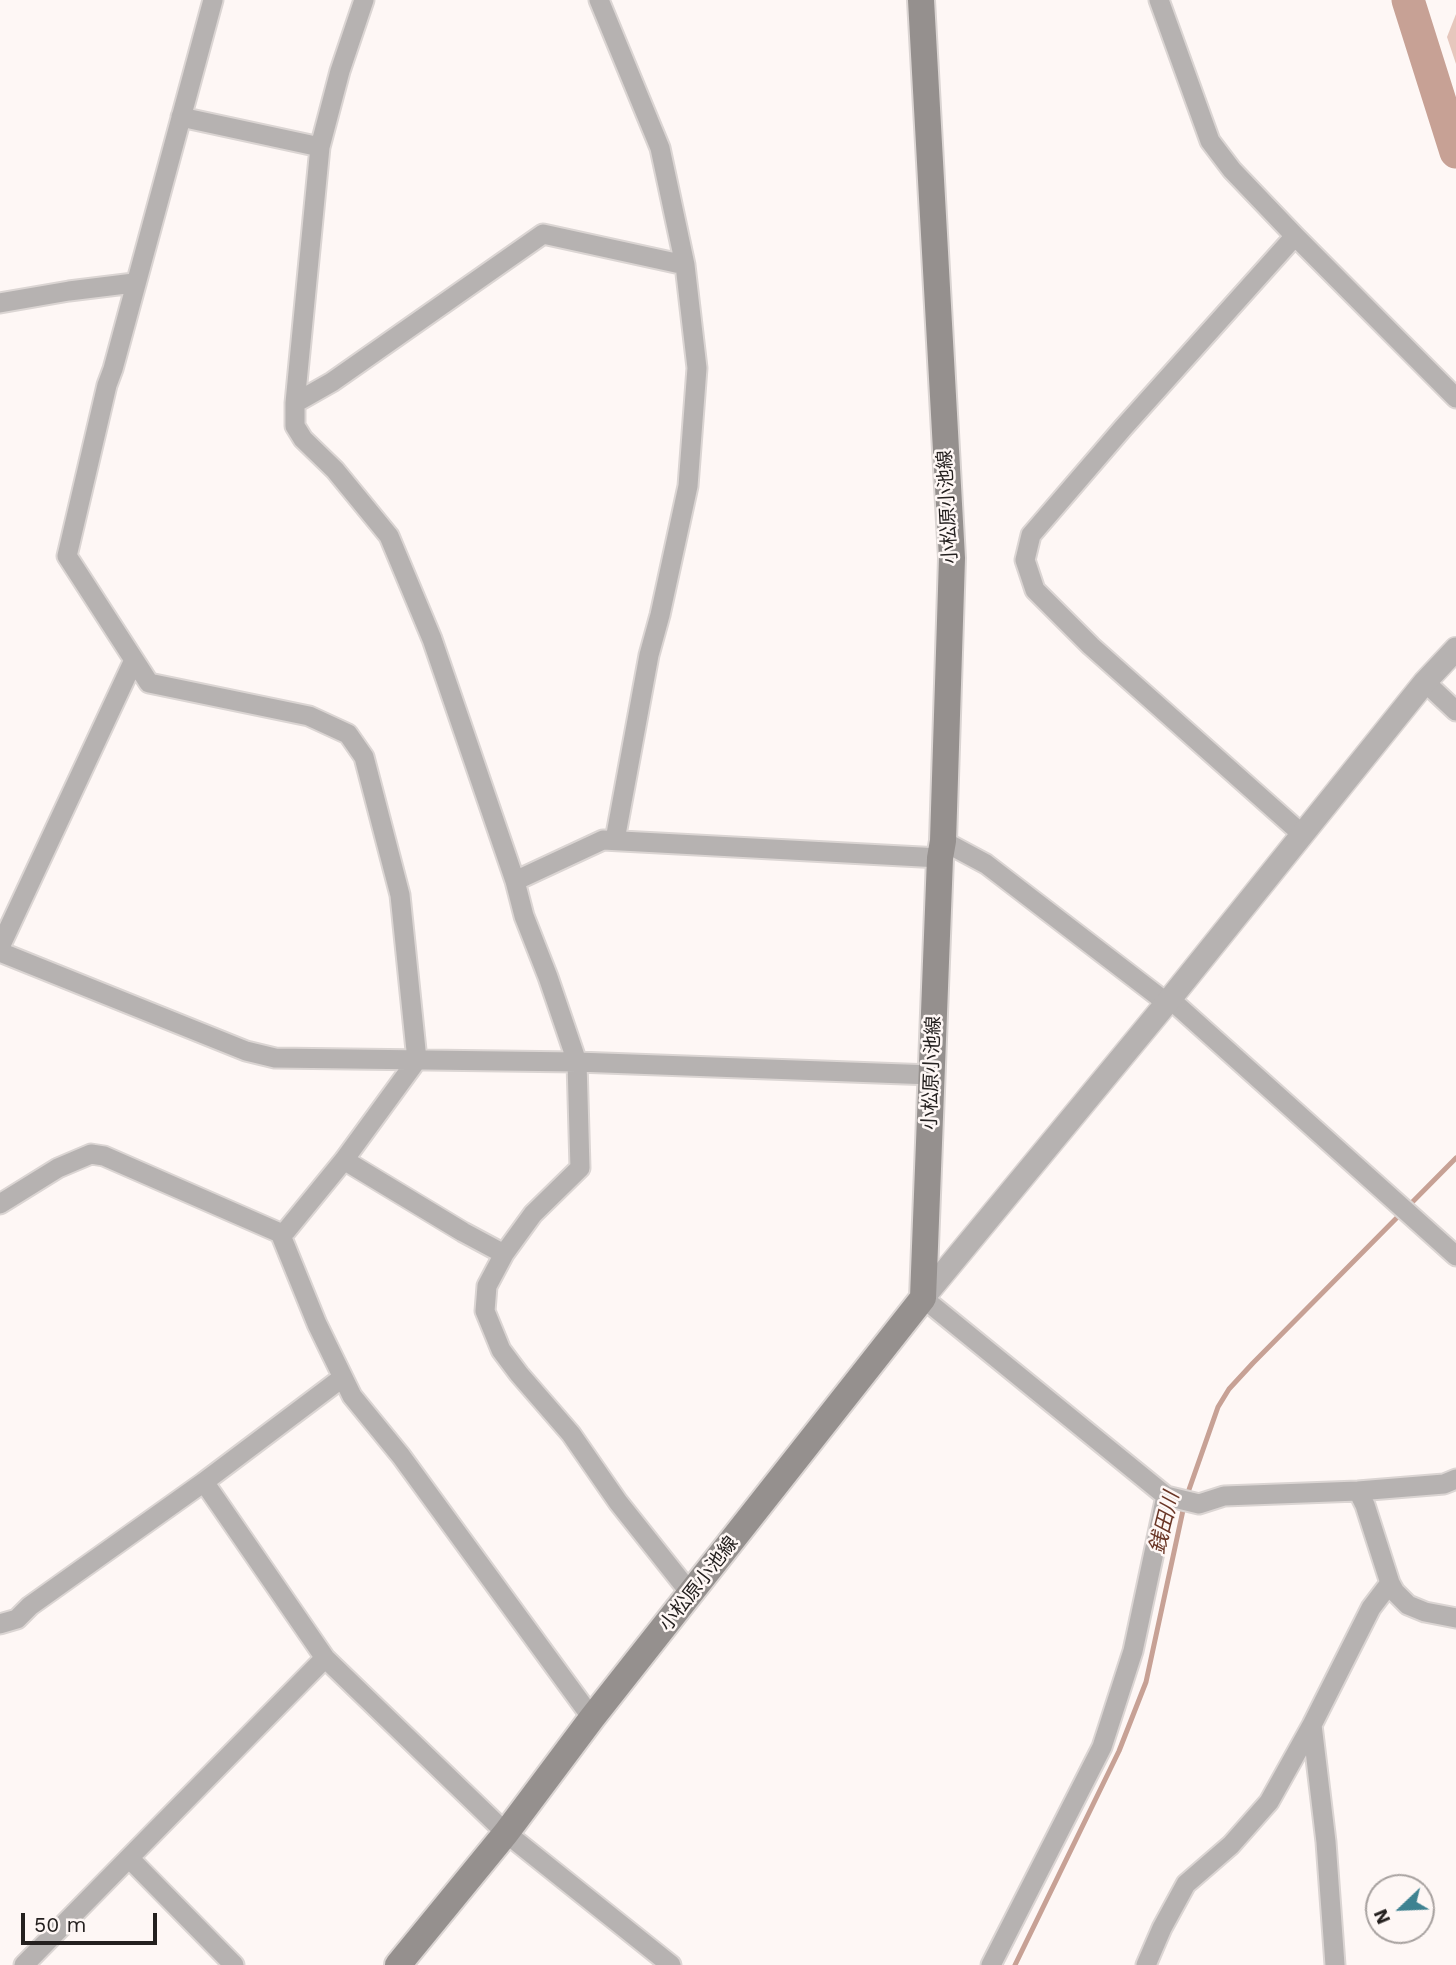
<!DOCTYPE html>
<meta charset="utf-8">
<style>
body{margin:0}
#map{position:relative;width:1456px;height:1965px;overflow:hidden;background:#fef7f5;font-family:"Work Sans",sans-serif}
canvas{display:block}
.north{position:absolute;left:1365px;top:1874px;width:70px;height:70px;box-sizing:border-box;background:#fef7f5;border:2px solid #a7a19f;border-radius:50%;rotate:247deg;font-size:19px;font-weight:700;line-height:28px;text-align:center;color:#24201f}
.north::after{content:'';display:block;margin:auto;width:24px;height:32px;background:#3e8291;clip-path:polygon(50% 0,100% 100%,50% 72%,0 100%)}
.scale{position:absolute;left:21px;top:1913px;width:136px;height:32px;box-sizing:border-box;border:4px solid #24201f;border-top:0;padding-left:9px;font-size:21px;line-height:24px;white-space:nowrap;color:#24201f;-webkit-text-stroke:5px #fef7f5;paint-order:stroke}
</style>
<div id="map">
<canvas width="1456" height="1965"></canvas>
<div class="north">N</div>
<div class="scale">50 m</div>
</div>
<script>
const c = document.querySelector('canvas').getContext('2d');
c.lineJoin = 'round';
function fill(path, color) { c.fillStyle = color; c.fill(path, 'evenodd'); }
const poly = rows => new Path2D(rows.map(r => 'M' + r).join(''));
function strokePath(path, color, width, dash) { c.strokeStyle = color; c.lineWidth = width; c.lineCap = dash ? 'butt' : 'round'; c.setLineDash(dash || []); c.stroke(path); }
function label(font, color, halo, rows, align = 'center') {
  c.font = font + ' "Work Sans","Noto Sans JP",sans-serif'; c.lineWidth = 5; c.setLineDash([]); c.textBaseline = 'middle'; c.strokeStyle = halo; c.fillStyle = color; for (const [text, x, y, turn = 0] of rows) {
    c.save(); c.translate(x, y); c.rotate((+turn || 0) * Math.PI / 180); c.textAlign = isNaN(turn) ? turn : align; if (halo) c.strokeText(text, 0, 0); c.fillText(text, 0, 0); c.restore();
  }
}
fill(poly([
 [1456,14,1456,64,1447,37]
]), '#e6c7bd');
strokePath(poly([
 [1015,1965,1119,1751,1146,1682,1185,1501,1218,1407,1229,1389,1253,1363,1456,1158]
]), '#c7a195', 5);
strokePath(poly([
 [1408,0,1456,152]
]), '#c7a195', 33);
const minor = poly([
 [213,0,113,369,107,385,67,556,149,683,309,716,348,734,364,757,400,895,417,1060,344,1160,286,1231,280,1233],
 [364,0,340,71,320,147,295,403,295,426,303,439,335,470,389,536,432,639,515,881,524,916,548,977,577,1062,580,1168,533,1214,504,1254,487,1286,485,1311,501,1350,519,1374,571,1434,618,1502,691,1594],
 [599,0,660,148,685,265,697,368,688,486,660,615,649,655,615,840],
 [1159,0,1210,141,1232,170,1295,236,1456,398],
 [181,117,320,147],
 [1295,236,1123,428,1031,535,1025,560,1035,590,1091,646,1303,835],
 [0,303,69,291,134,283],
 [295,403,332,382,543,234,685,265],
 [1425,682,1456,711],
 [943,841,986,864,1167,1003],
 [515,881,603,840,940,858],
 [0,947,134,660],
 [0,952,246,1051,275,1058,577,1062,932,1075],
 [1170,999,1456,1256],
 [344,1160,463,1232,504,1254],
 [0,1204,58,1168,91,1154,104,1156,280,1233,317,1324,352,1396,401,1456,592,1718],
 [923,1298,1166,1496,1199,1504,1224,1496,1358,1491,1444,1484,1456,1479],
 [204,1482,325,1658,506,1833,671,1965],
 [1358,1491,1365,1505,1390,1583,1395,1592,1408,1605,1425,1612,1456,1618],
 [0,1624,17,1619,30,1606,204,1482,342,1378],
 [1312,1725,1326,1842,1335,1965],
 [129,1858,234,1965],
 [24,1965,325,1658],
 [991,1965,1102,1747,1133,1651,1166,1496],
 [1146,1965,1162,1928,1186,1884,1231,1845,1269,1802,1312,1725,1371,1608,1390,1583]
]);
const tertiary = poly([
 [923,1298,1170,999,1425,682,1456,649]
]);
const secondary = poly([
 [398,1965,506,1833,592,1718,923,1298,940,858,943,841,952,558,921,0]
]);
strokePath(minor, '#dbd5d3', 23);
strokePath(tertiary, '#dbd5d3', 26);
strokePath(secondary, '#dbd5d3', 30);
strokePath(minor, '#b6b2b1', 19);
strokePath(tertiary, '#b6b2b1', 23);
strokePath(secondary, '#95908e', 26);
label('19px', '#24201f', '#fef7f5', [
 ["小松原小池線",948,507,-93],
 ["小松原小池線",932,1073,-88],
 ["小松原小池線",699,1584,-52]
]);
label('italic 21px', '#6a3626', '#fef7f5', [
 ["銭田川",1165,1523,-76]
]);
</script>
